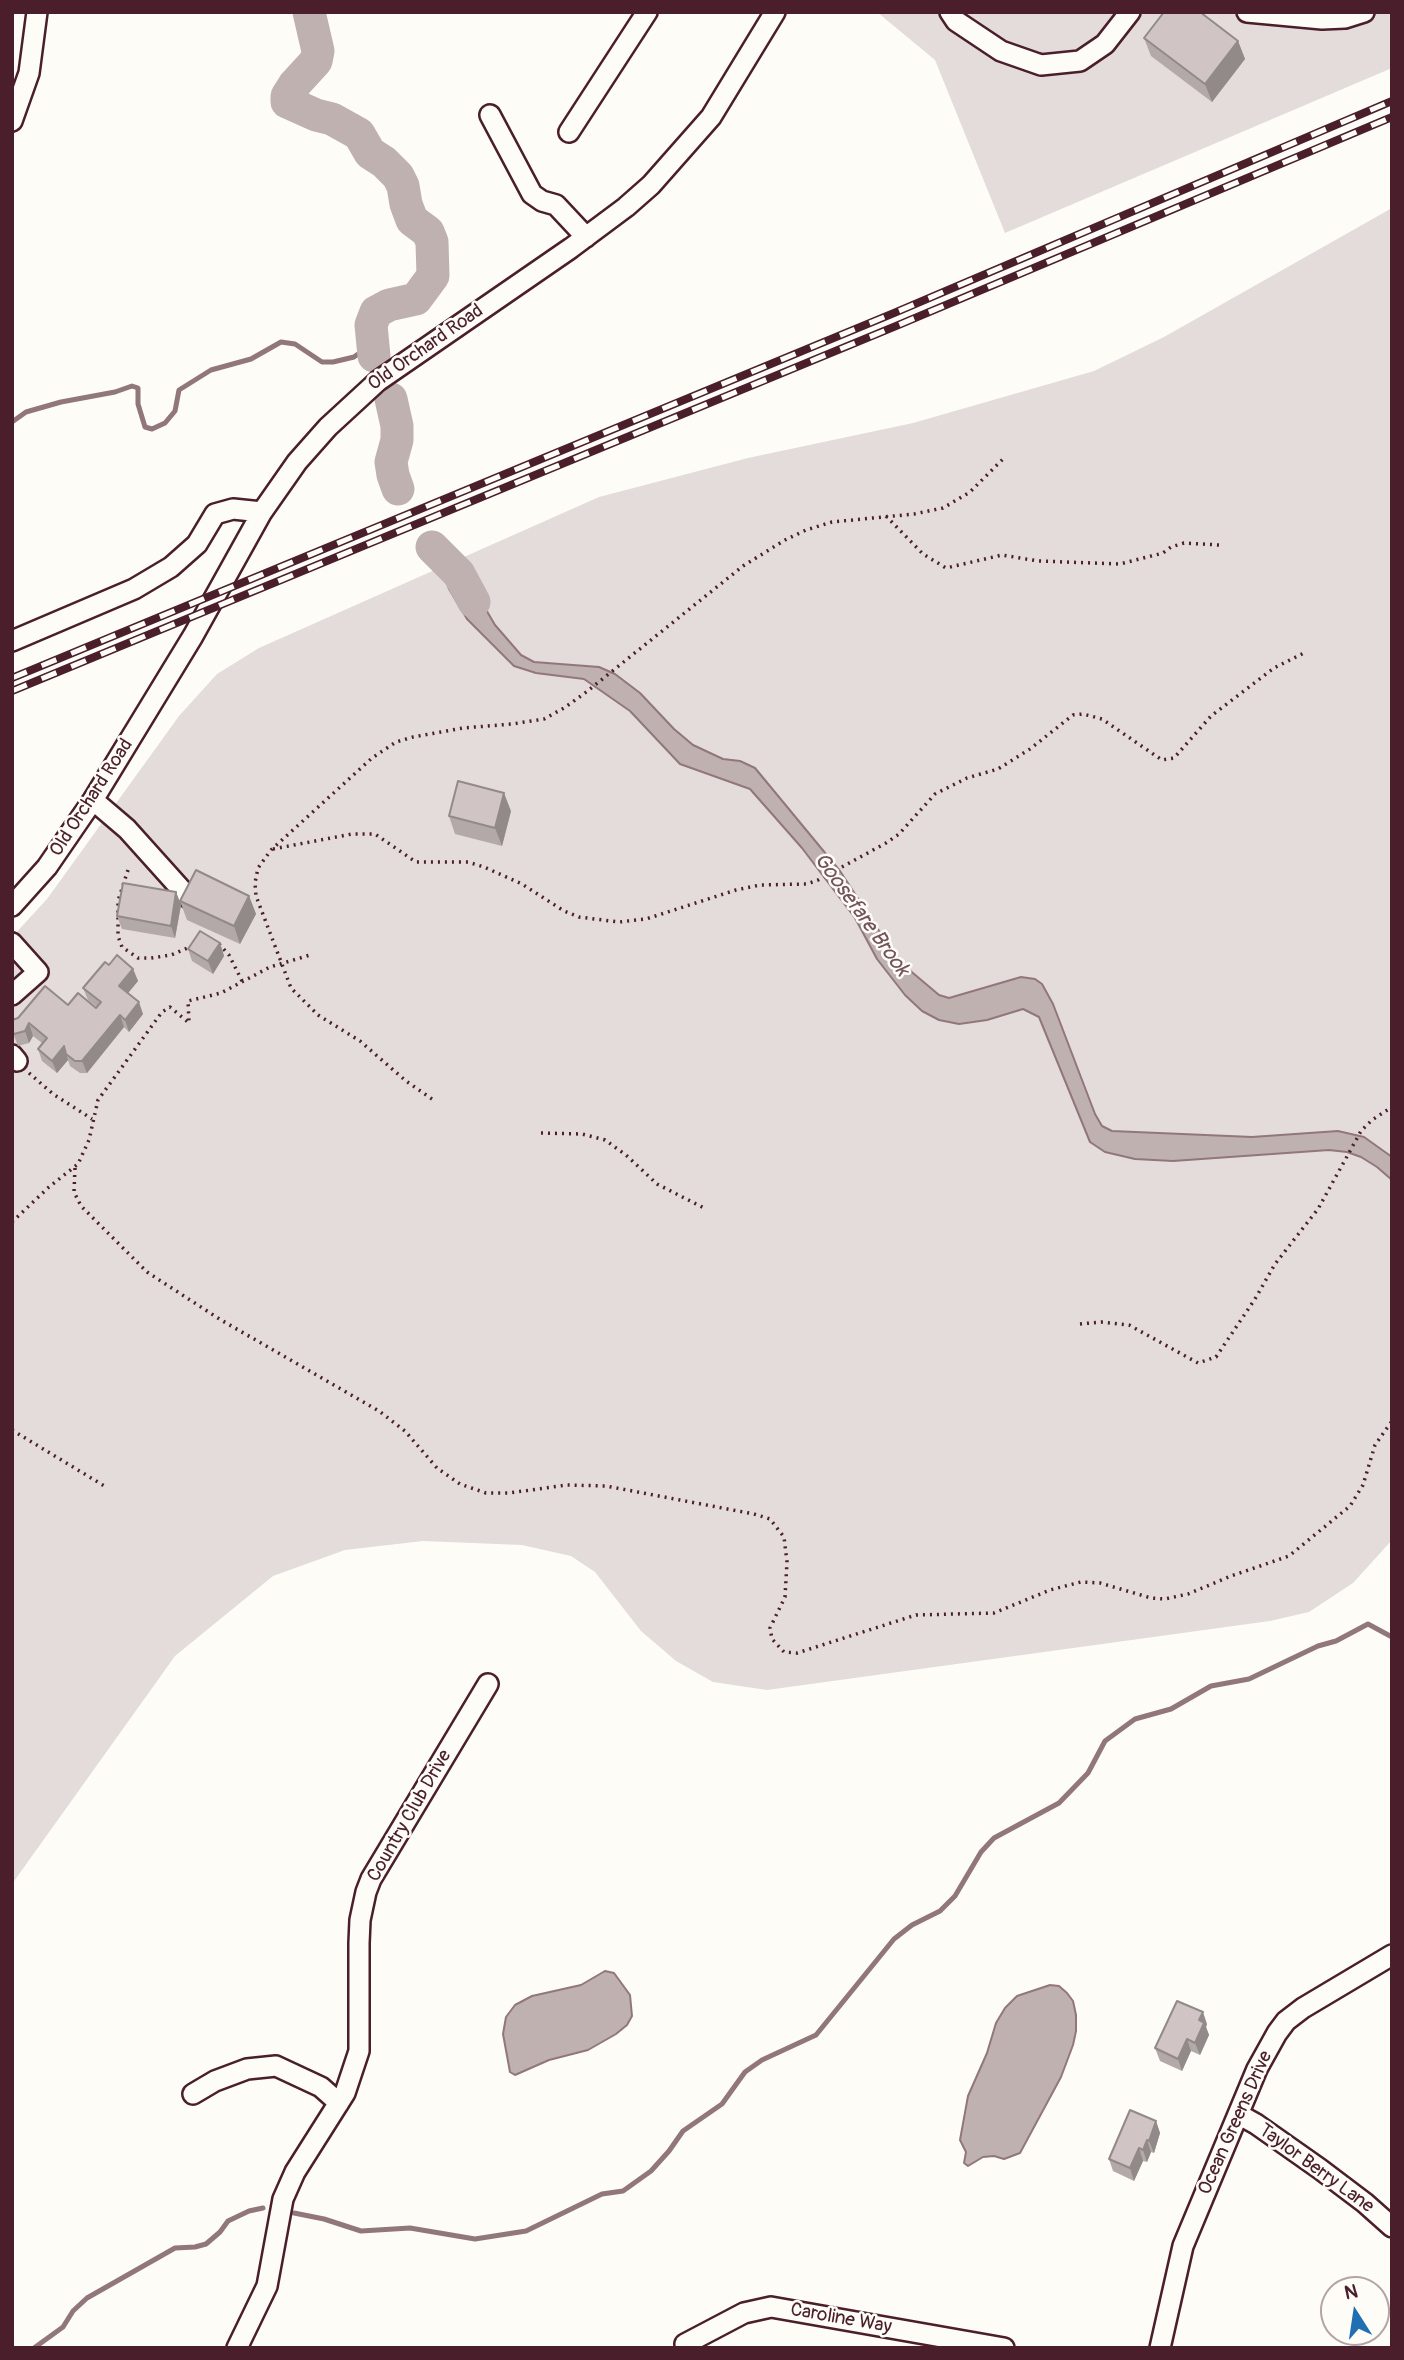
<!DOCTYPE html>
<style>
body{margin:0}
#map{position:relative;width:1404px;height:2360px;overflow:hidden;background:#fdfcf7;font-family:Pangolin,sans-serif}
canvas{display:block}
.frame{position:absolute;inset:0;border:14px solid #4a1f2b;pointer-events:none}
.north{position:absolute;left:1320px;top:2276px;width:70px;height:70px;box-sizing:border-box;background:#fdfcf7;border:2px solid #b5a4a5;border-radius:50%;rotate:348deg;font-size:19px;font-weight:700;line-height:28px;text-align:center;color:#4a1f2b}
.north::after{content:'';display:block;margin:auto;width:24px;height:32px;background:#1f6fb2;clip-path:polygon(50% 0,100% 100%,50% 72%,0 100%)}
</style>
<div id="map">
<canvas width="1404" height="2360"></canvas>
<div class="frame"></div>
<div class="north">N</div>
</div>
<script>
const c = document.querySelector('canvas').getContext('2d');
c.lineJoin = 'round';
function fill(path, color) { c.fillStyle = color; c.fill(path, 'evenodd'); }
const poly = rows => new Path2D(rows.map(r => 'M' + r).join(''));
function strokePath(path, color, width, dash) { c.strokeStyle = color; c.lineWidth = width; c.lineCap = dash ? 'butt' : 'round'; c.setLineDash(dash || []); c.stroke(path); }
function label(font, color, halo, rows, align = 'center') {
  c.font = font + ' Pangolin,sans-serif'; c.lineWidth = 5; c.setLineDash([]); c.textBaseline = 'middle'; c.strokeStyle = halo; c.fillStyle = color; for (const [text, x, y, turn = 0] of rows) {
    c.save(); c.translate(x, y); c.rotate((+turn || 0) * Math.PI / 180); c.textAlign = isNaN(turn) ? turn : align; if (halo) c.strokeText(text, 0, 0); c.fillText(text, 0, 0); c.restore();
  }
}
fill(poly([
 [877,12,1392,12,1392,68,1005,233,935,60],
 [1392,208,1392,1540,1353,1583,1309,1612,1270,1621,767,1690,713,1682,676,1661,641,1631,595,1572,571,1556,522,1545,423,1541,345,1550,273,1576,175,1656,12,1884,12,937,47,899,179,716,217,674,259,648,599,497,748,458,913,423,1094,371,1164,337]
]), '#e3dcda');
const water = poly([
 [457,560,495,625,521,655,534,662,599,667,615,674,640,693,674,729,693,745,723,759,740,761,755,768,840,871,889,946,907,968,939,995,949,998,1021,977,1035,979,1042,984,1053,1004,1095,1114,1102,1126,1112,1131,1252,1137,1338,1131,1364,1137,1392,1157,1392,1180,1377,1167,1361,1157,1347,1152,1329,1150,1173,1161,1135,1159,1105,1152,1090,1142,1039,1017,1023,1009,987,1020,959,1024,939,1020,922,1011,905,995,877,959,855,918,802,848,750,789,680,764,630,711,584,679,536,673,514,666,467,619,449,589,441,567,457,560],
 [605,1971,614,1973,630,1995,632,2016,627,2025,616,2034,588,2050,549,2060,515,2075,510,2072,503,2034,506,2017,515,2005,532,1996,581,1985,605,1971],
 [1050,1985,1059,1986,1067,1993,1073,2001,1076,2015,1076,2031,1073,2045,1061,2077,1020,2153,1004,2159,994,2156,983,2157,968,2166,964,2163,966,2152,960,2140,968,2096,987,2053,996,2023,1005,2008,1017,1996,1050,1985]
]);
fill(water, '#c0b1b1');
strokePath(water, '#91777b', 2);
strokePath(poly([
 [12,422,26,412,61,402,115,392,132,386,138,388,138,404,145,427,152,429,165,423,175,411,179,390,211,370,251,359,281,342,295,344,322,362,333,362,354,357,372,344],
 [294,2213,324,2219,361,2231,410,2228,475,2239,526,2231,602,2194,623,2191,651,2171,669,2151,683,2131,722,2104,745,2072,762,2060,816,2035,894,1939,912,1925,940,1911,955,1896,981,1852,994,1838,1059,1803,1088,1773,1105,1741,1135,1719,1171,1709,1211,1686,1249,1679,1318,1646,1336,1641,1368,1624,1392,1637],
 [34,2348,63,2327,73,2311,87,2298,175,2248,195,2247,206,2244,220,2232,228,2221,249,2211,263,2208]
]), '#91777b', 5);
strokePath(poly([
 [309,12,318,51,316,61,294,85,287,96,287,102,316,115,332,119,359,134,370,153,384,162,398,176,403,186,406,204,412,220,428,232,432,242,433,276,416,299,389,305,376,312,371,325,374,356],
 [391,399,397,426,397,440,391,462,393,475,398,489],
 [432,547,459,574,474,602]
]), '#c0b1b1', 33);
const minor = poly([
 [950,12,956,21,1001,51,1041,65,1080,61,1105,44,1130,12],
 [1247,12,1322,19,1345,18,1364,12],
 [490,115,532,194,542,201,556,205,586,237],
 [12,121,29,73,37,12],
 [569,132,647,12],
 [12,641,134,589,171,567,197,544,215,514,233,509,262,512],
 [93,800,127,829,189,898],
 [12,906,47,867,93,800,193,636,262,512,297,462,328,427,378,381,571,248,626,207,651,185,711,117,775,12],
 [12,943,38,972,12,995],
 [12,1055,17,1061],
 [193,2094,215,2081,247,2069,276,2066,321,2087,339,2103],
 [1238,2114,1256,2124,1320,2169,1365,2203,1392,2227],
 [685,2344,744,2313,771,2307,1004,2348],
 [237,2348,267,2286,283,2199,295,2172,345,2093,359,2051,359,1943,360,1920,366,1892,371,1879,488,1684],
 [1160,2348,1183,2246,1257,2069,1277,2033,1286,2021,1303,2008,1392,1955]
]);
strokePath(minor, '#4a1f2b', 24);
strokePath(poly([
 [886,516,923,554,946,568,1002,555,1038,561,1120,564,1163,553,1171,547,1184,543,1219,545],
 [273,849,352,834,375,834,416,862,468,862,484,867,522,884,564,911,579,917,619,922,646,919,736,890,760,885,807,884,818,880,886,843,899,834,935,794,967,778,998,769,1030,749,1073,715,1083,714,1102,719,1162,760,1174,758,1211,716,1274,668,1304,653],
 [128,870,118,901,118,936,122,947,138,958,151,958,171,955,192,946],
 [219,944,229,955,242,981],
 [29,1073,53,1094,92,1119],
 [432,1099,406,1081,360,1041,318,1015,291,988,256,896,255,883,258,868,271,850,372,758,396,742,413,737,463,728,512,724,544,719,564,708,585,693,743,566,785,540,806,530,832,522,914,514,943,508,970,492,1003,459],
 [541,1133,582,1134,605,1140,626,1155,657,1184,706,1209],
 [75,1168,74,1192,81,1206,147,1272,221,1320,379,1411,405,1431,437,1468,460,1484,486,1493,509,1493,567,1485,606,1486,754,1514,770,1519,784,1537,787,1562,785,1597,770,1628,772,1639,784,1652,797,1653,916,1615,994,1613,1050,1590,1081,1582,1100,1583,1151,1598,1165,1599,1188,1594,1231,1576,1289,1556,1350,1506,1363,1485,1375,1445,1392,1421],
 [12,1222,49,1187,78,1164,89,1140,98,1100,162,1012,170,1007,189,1023,188,1001,221,993,270,967,310,955],
 [1080,1324,1101,1322,1129,1325,1198,1363,1216,1357,1255,1299,1275,1264,1318,1209,1361,1131,1372,1120,1392,1107],
 [12,1430,106,1487]
]), '#4a1f2b', 3.5, [2, 5]);
strokePath(minor, '#fdfcf7', 19);
const rail = poly([
 [12,678,894,313,1392,101],
 [12,691,896,326,1392,117]
]);
strokePath(rail, '#4a1f2b', 8);
strokePath(rail, '#fdfcf7', 5, [16]);
fill(poly([
 [1144,38,1238,41,1245,59,1212,102,1151,56],
 [511,811,502,846,455,834,449,816],
 [176,892,181,905,175,938,122,929,117,916],
 [249,896,256,914,240,944,187,920,180,901],
 [220,943,224,956,213,974,192,961,188,949],
 [109,965,133,969,138,981,128,993,143,1014,129,1032,124,1027,87,1073,80,1073,70,1066,68,1060,57,1073,42,1061,38,1049,42,1043,33,1036,29,1043,18,1046,12,1031,68,1005,96,1008,97,1007,88,1000,83,988],
 [1207,2024,1206,2027,1209,2035,1200,2055,1191,2051,1182,2071,1160,2061,1155,2048],
 [1156,2121,1160,2133,1154,2153,1151,2152,1147,2162,1143,2161,1134,2181,1113,2171,1109,2159]
]), '#b3a9a9');
fill(poly([
 [1238,41,1245,59,1212,102,1205,84],
 [504,793,511,811,502,846,495,828],
 [176,892,181,905,175,938,171,926],
 [249,896,256,914,240,944,234,926],
 [220,943,224,956,213,974,208,961],
 [133,969,138,981,124,998,119,986],
 [139,1002,143,1014,129,1032,125,1020],
 [120,1015,124,1027,87,1073,82,1061],
 [29,1023,33,1036,29,1043,25,1031],
 [64,1046,68,1060,57,1073,52,1061],
 [1203,2012,1207,2024,1206,2027,1209,2035,1200,2055,1195,2043,1199,2020],
 [1187,2039,1191,2051,1182,2071,1178,2059],
 [1156,2121,1160,2133,1154,2153,1149,2141],
 [1147,2140,1151,2152,1147,2162,1143,2150],
 [1139,2148,1143,2161,1134,2181,1130,2168]
]), '#928a89');
const building = poly([
 [1164,12,1200,12,1238,41,1205,84,1144,38,1164,12],
 [458,781,504,793,495,828,449,816,458,781],
 [196,870,249,896,234,926,180,901,196,870],
 [123,883,176,892,171,926,117,916,123,883],
 [200,931,220,943,208,961,188,949,200,931],
 [117,955,133,969,119,986,139,1002,125,1020,120,1015,82,1061,75,1061,66,1054,64,1046,52,1061,38,1049,47,1038,29,1023,25,1031,14,1034,12,1031,12,1020,18,1018,45,986,68,1005,78,993,96,1008,101,1002,83,988,105,962,109,965,117,955],
 [1177,2001,1203,2012,1199,2020,1204,2023,1195,2043,1187,2039,1178,2059,1155,2048,1177,2001],
 [1130,2110,1156,2121,1149,2141,1147,2140,1143,2150,1139,2148,1130,2168,1109,2159,1130,2110]
]);
fill(building, '#d0c5c4');
strokePath(building, '#928a89', 2);
label('19px', '#4a1f2b', '#fdfcf7', [
 ["Old Orchard Road",426,348,-35],
 ["Old Orchard Road",92,798,-57],
 ["Country Club Drive",410,1816,-60],
 ["Ocean Greens Drive",1236,2123,-66],
 ["Taylor Berry Lane",1316,2169,36],
 ["Caroline Way",841,2319,10]
]);
label('italic 21px', '#73525a', '#fdfcf7', [
 ["Goosefare Brook",861,915,54]
]);
</script>
